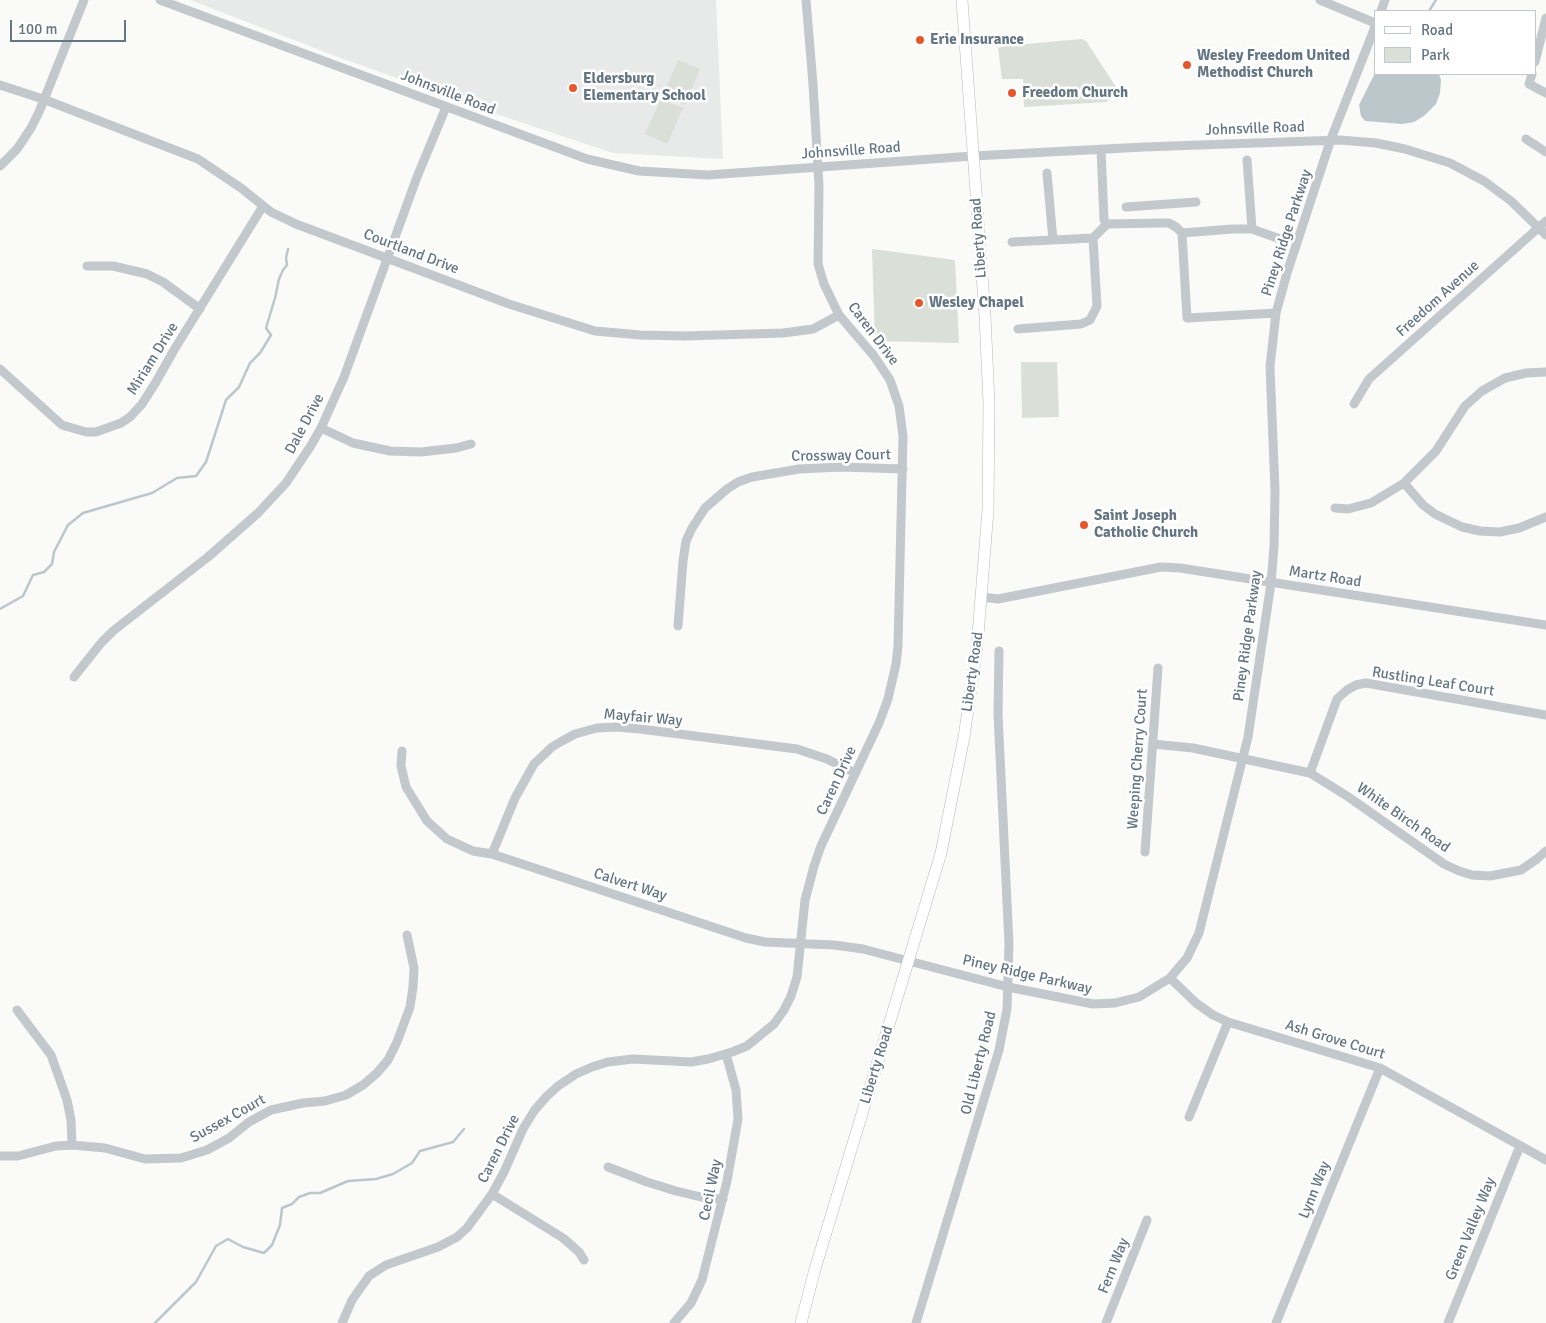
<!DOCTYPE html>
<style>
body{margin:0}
#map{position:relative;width:1546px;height:1323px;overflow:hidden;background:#fafaf8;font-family:Signika,sans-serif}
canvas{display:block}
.legend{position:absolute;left:1374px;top:10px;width:162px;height:65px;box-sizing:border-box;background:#fff;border:1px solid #c1c8cd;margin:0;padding:6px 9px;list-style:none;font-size:15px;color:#657683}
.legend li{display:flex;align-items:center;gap:10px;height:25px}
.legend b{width:25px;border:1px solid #c1c8cd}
.scale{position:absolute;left:10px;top:20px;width:116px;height:22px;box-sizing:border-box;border:2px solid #657683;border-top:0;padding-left:6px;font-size:15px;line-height:18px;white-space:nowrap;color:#657683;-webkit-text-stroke:4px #fff;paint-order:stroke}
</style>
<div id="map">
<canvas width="1546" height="1323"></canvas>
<ul class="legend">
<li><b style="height:6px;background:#fff"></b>Road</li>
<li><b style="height:14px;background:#dadfd7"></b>Park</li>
</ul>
<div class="scale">100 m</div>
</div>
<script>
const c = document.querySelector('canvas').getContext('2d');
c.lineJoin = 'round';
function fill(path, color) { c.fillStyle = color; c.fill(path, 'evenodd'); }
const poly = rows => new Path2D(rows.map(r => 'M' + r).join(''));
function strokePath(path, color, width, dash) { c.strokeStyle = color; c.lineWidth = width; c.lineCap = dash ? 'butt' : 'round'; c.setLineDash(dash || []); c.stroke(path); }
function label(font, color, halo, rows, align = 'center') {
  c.font = font + ' Signika,sans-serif'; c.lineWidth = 5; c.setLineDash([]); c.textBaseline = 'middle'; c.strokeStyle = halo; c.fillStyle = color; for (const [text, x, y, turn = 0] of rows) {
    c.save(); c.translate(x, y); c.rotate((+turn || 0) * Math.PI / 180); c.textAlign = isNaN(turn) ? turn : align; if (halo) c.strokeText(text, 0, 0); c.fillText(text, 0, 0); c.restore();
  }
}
fill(poly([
 [190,0,716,0,723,159,613,153,514,120,338,57]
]), '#e8e9e9');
fill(poly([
 [1082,39,1086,41,1120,93,1106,102,1024,107,1023,79,1002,79,998,48,1004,46],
 [678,60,700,69,685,105,663,95],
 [661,99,683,108,667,144,645,134],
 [872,249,955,260,959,343,875,341],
 [1021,362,1057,362,1059,417,1022,418]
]), '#dadfd7');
fill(poly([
 [1375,73,1439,74,1441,80,1440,93,1436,104,1424,116,1414,122,1402,124,1365,121,1361,116,1359,105]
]), '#bbc7cb');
strokePath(poly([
 [1429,11,1436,0],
 [0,609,23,596,33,575,44,572,52,564,54,552,68,525,83,513,152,493,177,478,196,476,206,462,226,400,239,387,250,363,260,353,271,335,266,328,275,298,279,279,283,270,287,265,286,258,288,249],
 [155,1323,196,1282,216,1246,228,1239,243,1247,264,1253,272,1245,280,1225,282,1208,292,1204,299,1197,310,1193,320,1193,348,1181,376,1179,393,1174,412,1163,420,1151,453,1142,464,1129]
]), '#bbc7cb', 2.5);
const major = poly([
 [801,1323,815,1269,941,853,964,737,977,647,988,510,989,403,985,316,962,0]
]);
strokePath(major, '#b5babe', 12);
strokePath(poly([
 [160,0,587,159,639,171,708,175,973,156,1144,147,1340,140,1376,143,1405,149,1450,163,1484,181,1511,201,1546,235],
 [1320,0,1375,23],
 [1381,11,1385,0],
 [1535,62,1546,18],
 [1532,74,1529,84,1546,93],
 [0,85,43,99,198,159,241,188,271,212,296,224,509,304,595,331,640,335,685,336,783,333,813,329,839,315],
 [1526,139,1546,152],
 [1101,149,1104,220,1107,224],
 [1247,160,1252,229],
 [0,166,17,149,31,128,39,112,84,0],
 [1047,173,1053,240],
 [1126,207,1196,202],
 [1107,224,1158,223,1169,223,1176,227,1182,233,1187,318,1276,313],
 [1182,233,1232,229,1252,229,1280,239],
 [1012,242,1093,238,1107,224],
 [87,266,113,266,147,274,163,282,200,309],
 [1018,329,1081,324,1090,320,1097,306,1093,238],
 [0,369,62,425,86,432,96,432,121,423,130,417,142,404,156,382,174,350,263,206],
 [1354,404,1369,379,1546,221],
 [321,428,353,443,390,451,421,452,456,448,471,444],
 [1404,483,1423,505,1435,514,1462,527,1480,531,1500,532,1519,528,1546,517],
 [1335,508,1348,509,1371,503,1404,483,1436,451,1465,406,1482,391,1505,378,1526,373,1546,372],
 [982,597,998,599,1161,567,1180,568,1546,625],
 [678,626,683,561,686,541,692,528,705,508,727,489,738,482,752,477,799,469,842,467,903,469],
 [74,677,101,643,113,631,208,557,258,513,286,483,310,447,321,428,344,377,417,177,446,107],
 [1153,744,1193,748,1310,773,1347,796,1444,864,1459,871,1472,875,1490,876,1521,870,1537,859,1546,851],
 [402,751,401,766,406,787,427,821,447,839,473,851,492,854,746,938,765,942,834,945,863,949,1008,987,1093,1004,1115,1003,1139,997,1170,978,1187,958,1199,933,1248,737,1271,583,1274,547,1275,491,1270,366,1276,313,1287,273,1331,139,1375,27],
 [1310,773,1337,699,1347,690,1356,685,1366,683,1546,715],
 [1145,852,1158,668],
 [492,854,515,798,534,764,552,747,562,741,575,734,597,728,616,727,640,729,797,749,827,759,855,773],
 [1170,978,1196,1003,1213,1015,1228,1022,1380,1068,1546,1160],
 [17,1010,51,1055,67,1100,71,1120,72,1145],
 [1189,1117,1228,1022],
 [0,1156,18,1156,56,1146,72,1145,105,1148,145,1159,181,1158,207,1150,229,1138,249,1122,271,1110,303,1103,325,1101,346,1095,363,1085,377,1073,388,1060,397,1042,410,1007,413,987,414,968,407,935],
 [608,1167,647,1182,676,1191,705,1198,723,1199],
 [492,1194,563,1238,579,1252,584,1260],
 [342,1323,352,1300,369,1276,386,1265,438,1247,457,1237,467,1228,492,1194,504,1172,523,1129,534,1111,546,1097,558,1086,576,1074,592,1067,608,1062,633,1059,691,1062,708,1059,732,1052,747,1046,774,1024,784,1010,791,996,797,977,805,900,814,866,821,846,879,723,888,699,896,664,898,646,903,436,899,406,890,380,874,356,839,315,824,284,818,264,819,185,813,84,806,0],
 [674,1323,691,1303,702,1280,727,1181,738,1119,736,1090,726,1054],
 [916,1323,999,1050,1007,1009,1009,944,998,714,999,651],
 [1106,1323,1147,1220],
 [1276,1323,1380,1068],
 [1448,1323,1520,1146]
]), '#c3c8cc', 9);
strokePath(major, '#fff', 11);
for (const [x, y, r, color] of [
 [920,40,5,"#e4572e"],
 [1187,65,5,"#e4572e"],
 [573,88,5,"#e4572e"],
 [1012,93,5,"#e4572e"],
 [919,303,5,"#e4572e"],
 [1084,525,5,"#e4572e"]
]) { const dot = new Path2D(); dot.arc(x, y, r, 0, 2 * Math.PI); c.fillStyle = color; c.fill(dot); strokePath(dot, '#fff', 2); }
label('bold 15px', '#657683', '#fff', [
 ["Erie Insurance",930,40],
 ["Wesley Freedom United",1197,56],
 ["Methodist Church",1197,73],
 ["Eldersburg",583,79],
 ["Elementary School",583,96],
 ["Freedom Church",1022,93],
 ["Wesley Chapel",929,303],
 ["Saint Joseph",1094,516],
 ["Catholic Church",1094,533]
], 'left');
label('15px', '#657683', '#fff', [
 ["Johnsville Road",448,93,21],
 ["Johnsville Road",1255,129,-2],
 ["Johnsville Road",851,151,-4],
 ["Piney Ridge Parkway",1287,233,-72],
 ["Liberty Road",979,238,-94],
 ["Courtland Drive",411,252,21],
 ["Freedom Avenue",1438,299,-42],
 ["Caren Drive",873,334,53],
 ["Miriam Drive",153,359,-58],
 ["Dale Drive",305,424,-62],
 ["Crossway Court",841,456,-1],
 ["Martz Road",1325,577,9],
 ["Piney Ridge Parkway",1248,636,-82],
 ["Liberty Road",973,672,-82],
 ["Rustling Leaf Court",1433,682,9],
 ["Mayfair Way",643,718,5],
 ["Weeping Cherry Court",1138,759,-86],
 ["Caren Drive",837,781,-65],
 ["White Birch Road",1403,818,35],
 ["Calvert Way",630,885,18],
 ["Piney Ridge Parkway",1027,975,13],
 ["Ash Grove Court",1335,1040,17],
 ["Old Liberty Road",979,1063,-76],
 ["Liberty Road",877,1065,-73],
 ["Sussex Court",228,1119,-29],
 ["Caren Drive",499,1149,-63],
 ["Cecil Way",711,1190,-78],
 ["Lynn Way",1315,1190,-68],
 ["Green Valley Way",1471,1229,-68],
 ["Fern Way",1114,1266,-68]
]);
</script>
